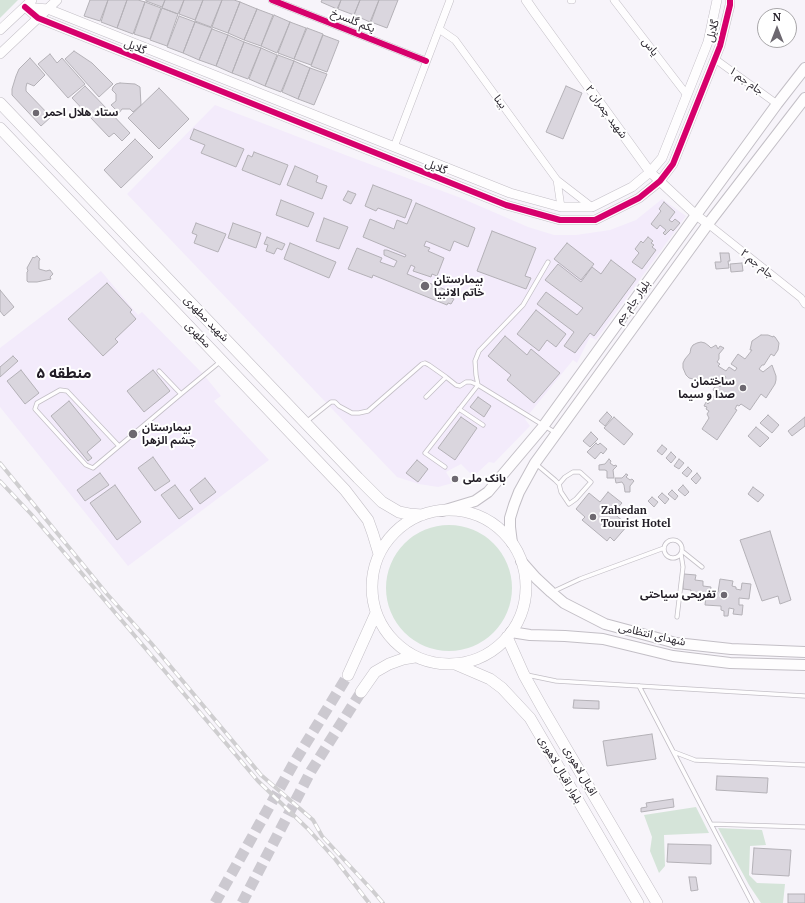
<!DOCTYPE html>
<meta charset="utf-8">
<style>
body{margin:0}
#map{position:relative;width:805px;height:903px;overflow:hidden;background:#f7f4fa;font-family:"PT Serif",serif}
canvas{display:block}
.north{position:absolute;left:757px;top:8px;width:40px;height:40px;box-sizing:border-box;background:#fff;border:1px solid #a7a5a8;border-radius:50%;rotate:0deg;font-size:11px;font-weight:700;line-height:16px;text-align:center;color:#221d26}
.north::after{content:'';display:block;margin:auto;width:14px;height:18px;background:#6d6870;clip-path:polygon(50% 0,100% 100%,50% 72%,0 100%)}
</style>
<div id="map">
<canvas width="805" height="903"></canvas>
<div class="north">N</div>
</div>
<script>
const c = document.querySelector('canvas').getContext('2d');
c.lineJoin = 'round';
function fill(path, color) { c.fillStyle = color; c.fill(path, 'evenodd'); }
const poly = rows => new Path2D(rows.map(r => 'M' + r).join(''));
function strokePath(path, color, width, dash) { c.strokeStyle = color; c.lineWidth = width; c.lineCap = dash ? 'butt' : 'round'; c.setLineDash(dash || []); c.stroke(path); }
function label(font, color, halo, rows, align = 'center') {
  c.font = font + ' "PT Serif","Noto Sans Arabic",serif'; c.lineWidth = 4; c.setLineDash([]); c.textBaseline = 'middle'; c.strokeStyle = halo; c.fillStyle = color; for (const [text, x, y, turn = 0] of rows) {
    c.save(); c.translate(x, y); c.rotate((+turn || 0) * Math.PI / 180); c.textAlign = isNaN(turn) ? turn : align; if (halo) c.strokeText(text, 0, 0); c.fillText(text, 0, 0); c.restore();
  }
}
fill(poly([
 [215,105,348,156,461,198,528,227,554,235,576,235,610,230,636,220,662,199,686,216,596,340,590,337,577,363,573,360,525,419,530,426,494,463,489,462,477,473,472,475,461,464,446,472,453,483,438,487,419,484,397,477,127,194],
 [101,271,138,315,142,312,204,375,221,396,214,401,269,460,128,566,0,407,0,348]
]), '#f3ebfb');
fill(poly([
 [0,0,18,0,0,18],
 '386 588a63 63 0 1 1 126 0a63 63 0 1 1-126 0Z',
 [696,807,709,833,664,835,665,866,659,873,650,851,652,837,644,815],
 [718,828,762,830,766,845,750,846,749,875,757,883,785,884,783,903,761,903,749,885]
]), '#d5e4d9');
const building = poly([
 [90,0,108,0,100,21,84,16,90,0],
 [108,0,127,0,117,28,101,22,108,0],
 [127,0,138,0,145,2,133,34,117,28,127,0],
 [146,0,165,0,162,7,146,1,146,0],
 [165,0,184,0,178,14,162,8,165,0],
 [184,0,203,0,195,20,179,14,184,0],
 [203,0,222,0,211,27,195,21,203,0],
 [222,0,234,0,240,2,228,33,212,27,222,0],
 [322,0,341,0,337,9,321,2,322,0],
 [341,0,360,0,354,15,338,9,341,0],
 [360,0,379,0,370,22,354,15,360,0],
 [379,0,398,0,387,28,371,22,379,0],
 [145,2,161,8,150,39,134,34,145,2],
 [240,2,257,9,244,40,228,33,240,2],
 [162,8,178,14,167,46,150,40,162,8],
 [257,9,273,15,261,46,244,40,257,9],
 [274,15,290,22,277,53,261,46,274,15],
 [179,16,195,22,183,53,167,47,179,16],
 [195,22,212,28,199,60,183,53,195,22],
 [290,22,306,28,294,59,278,53,290,22],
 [307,28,323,34,311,65,294,59,307,28],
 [212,29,228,35,216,66,199,60,212,29],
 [228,35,244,42,232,73,216,66,228,35],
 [323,35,339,41,327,72,311,66,323,35],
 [244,42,261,48,248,79,232,73,244,42],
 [261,48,277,55,265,86,249,79,261,48],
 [74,51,92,63,113,84,99,97,65,59,74,51],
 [50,54,57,63,62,58,85,84,68,98,38,64,50,54],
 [278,55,294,61,281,92,265,86,278,55],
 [30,58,45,75,34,86,27,83,26,87,26,91,51,117,41,126,12,95,12,89,16,76,19,69,30,58],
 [294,61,310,68,298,99,282,92,294,61],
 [310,68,327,74,314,105,298,99,310,68],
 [120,83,135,84,140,87,141,105,133,112,130,109,122,109,119,113,111,105,116,101,116,94,112,90,113,87,116,84,120,83],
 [85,86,130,133,122,141,114,133,109,137,72,98,85,86],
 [566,86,582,93,563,139,546,132,566,86],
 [159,88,189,119,159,149,128,118,159,88],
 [194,129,244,149,236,167,201,153,205,145,190,139,194,129],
 [135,139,153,157,121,188,104,170,135,139],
 [254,152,288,165,280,185,242,170,248,155,252,157,254,152],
 [295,166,318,176,316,182,327,186,322,199,287,185,295,166],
 [373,185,412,200,405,218,378,208,376,211,365,206,373,185],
 [348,191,356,194,351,204,343,200,348,191],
 [281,200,314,213,308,227,276,215,281,200],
 [664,202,675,212,669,220,672,222,675,219,680,223,673,231,671,229,665,235,663,233,666,230,660,225,657,229,651,224,661,211,659,209,664,202],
 [416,203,475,228,468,247,454,241,450,251,426,241,424,246,430,248,428,251,444,258,437,276,432,274,431,277,413,271,415,267,411,265,407,274,451,292,449,297,454,299,451,304,448,303,447,305,373,275,372,278,348,269,357,248,382,258,380,262,394,267,397,261,384,255,384,250,387,250,405,257,406,255,363,237,370,219,394,229,397,220,407,224,416,203],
 [324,218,348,227,339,249,316,241,324,218],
 [196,223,226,234,218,252,194,243,197,235,192,233,196,223],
 [233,223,261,233,256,248,228,238,233,223],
 [492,231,536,248,525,276,531,278,526,289,477,271,492,231],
 [267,237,285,244,282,250,277,248,274,254,266,251,268,245,264,244,267,237],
 [648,237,653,241,651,243,654,245,652,247,656,250,642,269,632,262,639,253,635,249,641,241,643,243,648,237],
 [290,243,336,262,329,278,284,259,290,243],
 [567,243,594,264,581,280,554,259,567,243],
 [720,253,729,253,730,261,728,261,729,268,716,269,715,262,721,262,720,253],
 [37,256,40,259,39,261,39,269,46,271,50,270,53,274,50,277,51,279,37,282,28,282,27,281,27,272,28,271,27,268,33,257,34,258,37,256],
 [611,260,636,279,594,336,590,333,575,353,564,346,574,332,537,304,546,292,577,315,583,308,545,280,558,264,581,282,592,267,601,274,611,260],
 [742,263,743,271,731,272,730,264,742,263],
 [107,283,132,310,130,312,136,319,115,339,118,342,103,356,68,319,107,283],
 [0,290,14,307,4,316,0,311,0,290],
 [536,310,566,334,556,347,547,340,539,351,517,334,536,310],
 [761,335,768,335,773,337,773,336,775,337,779,343,778,350,774,356,771,354,764,365,762,365,759,369,763,372,772,365,776,376,776,380,775,384,766,398,761,394,750,410,741,404,739,406,737,405,735,409,737,410,717,440,702,429,709,418,707,414,709,411,706,409,707,407,704,406,706,402,708,404,716,393,713,390,717,383,720,387,726,377,724,376,719,381,715,378,713,380,714,383,708,387,703,378,699,379,693,379,689,378,686,375,683,368,683,363,685,359,690,353,691,348,693,345,697,343,701,342,705,343,709,346,711,348,716,345,718,349,720,346,724,348,719,354,719,359,717,362,720,364,718,366,726,371,729,367,735,371,737,368,731,364,738,354,745,359,752,350,750,350,752,341,761,335],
 [505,336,527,355,531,349,560,373,534,403,507,380,511,375,488,356,505,336],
 [13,356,18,361,0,377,0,367,13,356],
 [21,370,39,393,25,404,7,381,21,370],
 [153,370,170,391,144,412,127,391,153,370],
 [478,397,491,406,484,417,470,407,478,397],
 [69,401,101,440,87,452,92,458,88,461,51,416,69,401],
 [607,412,612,417,605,426,599,421,607,412],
 [768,415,779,425,772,433,760,423,768,415],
 [461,417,477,428,455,460,438,448,461,417],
 [614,417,633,434,624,445,604,428,614,417],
 [805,417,805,426,792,436,788,431,805,417],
 [756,427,769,438,760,447,748,436,756,427],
 [591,432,598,439,590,447,583,441,591,432],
 [596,443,598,445,600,443,607,449,603,454,601,452,595,459,587,452,596,443],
 [662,445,667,449,662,455,657,451,662,445],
 [671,452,676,457,671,463,666,458,671,452],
 [153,457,170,481,155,491,138,468,153,457],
 [609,459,611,461,610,463,614,466,615,465,617,466,613,470,614,478,607,478,607,471,605,470,599,470,599,465,605,464,609,459],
 [679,459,684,463,679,469,674,466,679,459],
 [417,460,428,469,418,482,406,473,417,460],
 [688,467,692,471,687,477,682,473,688,467],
 [100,473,109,485,85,501,77,490,100,473],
 [697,473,701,478,696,484,691,479,697,473],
 [626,474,628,475,626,477,630,480,632,479,634,481,630,486,630,492,625,492,624,485,622,482,616,483,615,478,622,478,626,474],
 [205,478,216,492,200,504,190,490,205,478],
 [115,485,141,522,117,540,90,503,115,485],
 [175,485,193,509,179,519,161,495,175,485],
 [683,485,689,492,685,496,678,490,683,485],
 [753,487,764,495,758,502,748,494,753,487],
 [672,490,678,496,675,500,668,494,672,490],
 [608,492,622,503,613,513,628,525,614,541,610,537,607,541,582,520,585,517,576,509,589,493,600,502,608,492],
 [662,493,669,499,665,504,658,497,662,493],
 [652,497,658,502,654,507,648,501,652,497],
 [770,531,791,600,780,604,778,596,762,601,740,540,770,531],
 [684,574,696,575,695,580,703,581,703,586,711,587,710,592,718,592,720,579,733,581,732,586,736,587,736,589,741,590,742,583,751,584,749,599,739,598,739,605,743,605,742,615,733,614,734,609,729,608,728,616,724,616,724,611,721,610,721,606,705,605,706,596,690,595,691,590,683,589,684,574],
 [574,700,599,701,599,709,573,708,574,700],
 [652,734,656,759,607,766,603,741,652,734],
 [717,776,768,778,767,793,716,790,717,776],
 [673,799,674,807,641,812,641,808,647,807,646,803,673,799],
 [668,844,711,845,711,864,667,862,668,844],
 [754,848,791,850,789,876,752,874,754,848],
 [689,877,696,877,698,890,691,891,689,877],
 [788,894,805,894,805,903,788,903,788,894]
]);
fill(building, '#dad6de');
strokePath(building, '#b4b1b7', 1);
strokePath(poly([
 [215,903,295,761,348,675],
 [242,903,311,771,361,692]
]), '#ccc9d0', 11, [11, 5.5]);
const service = poly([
 [159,371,181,394],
 [426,397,446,377,456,385,460,386,466,382,471,382,478,385,556,433],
 [459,409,483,425],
 [306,422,331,402,335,402,339,406,352,413,359,413,368,411,422,364,425,363,429,365,446,377],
 [119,446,67,391,60,390,37,403,35,409,86,465,93,468,181,394,221,361],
 [536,464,555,480,559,484,561,492,569,504,576,499,591,482,580,472,573,472,565,477,559,484],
 [445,467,425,453,478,385,476,375,475,361,479,351,523,305,548,262],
 '664 549a9 9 0 1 1 18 0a9 9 0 1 1-18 0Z',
 [682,551,702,567],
 [552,592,580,579,664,548],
 [677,617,683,567,681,554],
 [527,675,556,681,805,696],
 [639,686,752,903],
 [674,752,695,760,805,765],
 [711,824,805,827]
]);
const minor = poly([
 [272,0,426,61],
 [571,0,572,0],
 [614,0,687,95],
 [439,29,455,40,557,180,592,207],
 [715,59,777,104],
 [394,147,450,0],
 [557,180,561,207],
 [708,224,801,298,805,304]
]);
const tertiary = poly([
 [526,0,535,13,650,172,696,215,708,224],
 [25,7,38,18,506,205,560,220,595,220,639,198,660,181,673,164,720,46,730,5,730,0],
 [25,7,48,9,510,193,561,207,592,207,632,187,650,172,662,158,708,42,717,0],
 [0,30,32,0],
 [0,54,57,0]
]);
const secondary = poly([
 [442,511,475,501,488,492,542,428,696,215,777,104,805,68],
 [512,543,510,527,510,518,514,505,519,492,535,463,708,224,805,98],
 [521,561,536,578,551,592,564,603,605,624,676,643,731,649,805,652],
 [511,632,530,635,565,636,603,639,673,656,730,663,805,665]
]);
const primary = poly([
 [0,103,358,478,382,502,399,512,409,514,422,515],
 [0,128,345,490,368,520,373,534,379,554],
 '372 587a77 77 0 1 1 154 0a77 77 0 1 1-154 0Z',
 [507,637,524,675,543,709,657,903],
 [455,664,490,679,502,688,530,718,638,903],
 [348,675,376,613],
 [361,692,375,672,389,664,403,659,415,657]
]);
strokePath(service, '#c3bfc6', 5);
strokePath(minor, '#c3bfc6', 8);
strokePath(tertiary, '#c3bfc6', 10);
strokePath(secondary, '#c3bfc6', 12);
strokePath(primary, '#c3bfc6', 12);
strokePath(service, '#fefdfe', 3.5);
strokePath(minor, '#fefdfe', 7);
strokePath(tertiary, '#fefdfe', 9);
strokePath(secondary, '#fefdfe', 10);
strokePath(primary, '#fefdfe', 11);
const rail = poly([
 [0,463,107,594,151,643,261,775,313,820,322,836,372,890,383,903],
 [0,481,31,514,73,563,258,781,308,829,335,859,369,903]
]);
strokePath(rail, '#cfced0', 4);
strokePath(rail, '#fff', 2.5, [8]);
strokePath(poly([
 [272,0,426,61],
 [25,7,38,18,506,205,560,220,595,220,639,198,660,181,673,164,720,46,730,5,730,0]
]), '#d6006c', 6);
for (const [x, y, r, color] of [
 [36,113,4,"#6d6870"],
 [425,286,5,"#6d6870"],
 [743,388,4,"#6d6870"],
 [133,434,5,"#6d6870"],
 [455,479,4,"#6d6870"],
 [593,517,4,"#6d6870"],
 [724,595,4,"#6d6870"]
]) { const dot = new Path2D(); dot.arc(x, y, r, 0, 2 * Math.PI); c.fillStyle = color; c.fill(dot); strokePath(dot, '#fff', 1.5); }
label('11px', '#221d26', '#fff', [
 ["یکم گلسرخ",353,21,22],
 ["گلایل",713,31,-75],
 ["گلایل",135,47,22],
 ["یاس",650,47,52],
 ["جام جم ۱",746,81,36],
 ["بینا",500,102,54],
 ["شهید چمران ۲",606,112,54],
 ["گلایل",436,167,22],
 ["جام جم ۲",757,264,39],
 ["بلوار جام جم",633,302,-54],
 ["شهید مطهری",206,319,46],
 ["مطهری",198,335,46],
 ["شهدای انتظامی",652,635,13],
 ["بلوار اقبال لاهوری",560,770,60],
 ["اقبال لاهوری",580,771,60]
]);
label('bold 11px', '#221d26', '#fff', [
 ["ستاد هلال احمر",44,113],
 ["بیمارستان",434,280],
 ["خاتم الانبیا",434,293],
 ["ساختمان",735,382,"right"],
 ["صدا و سیما",735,395,"right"],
 ["بیمارستان",142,428],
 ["چشم الزهرا",142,441],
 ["بانک ملی",463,479],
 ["Zahedan",601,511],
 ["Tourist Hotel",601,524],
 ["تفریحی سیاحتی",716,595,"right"]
], 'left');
label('bold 15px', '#221d26', '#fff', [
 ["منطقه ۵",64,374]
]);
</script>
